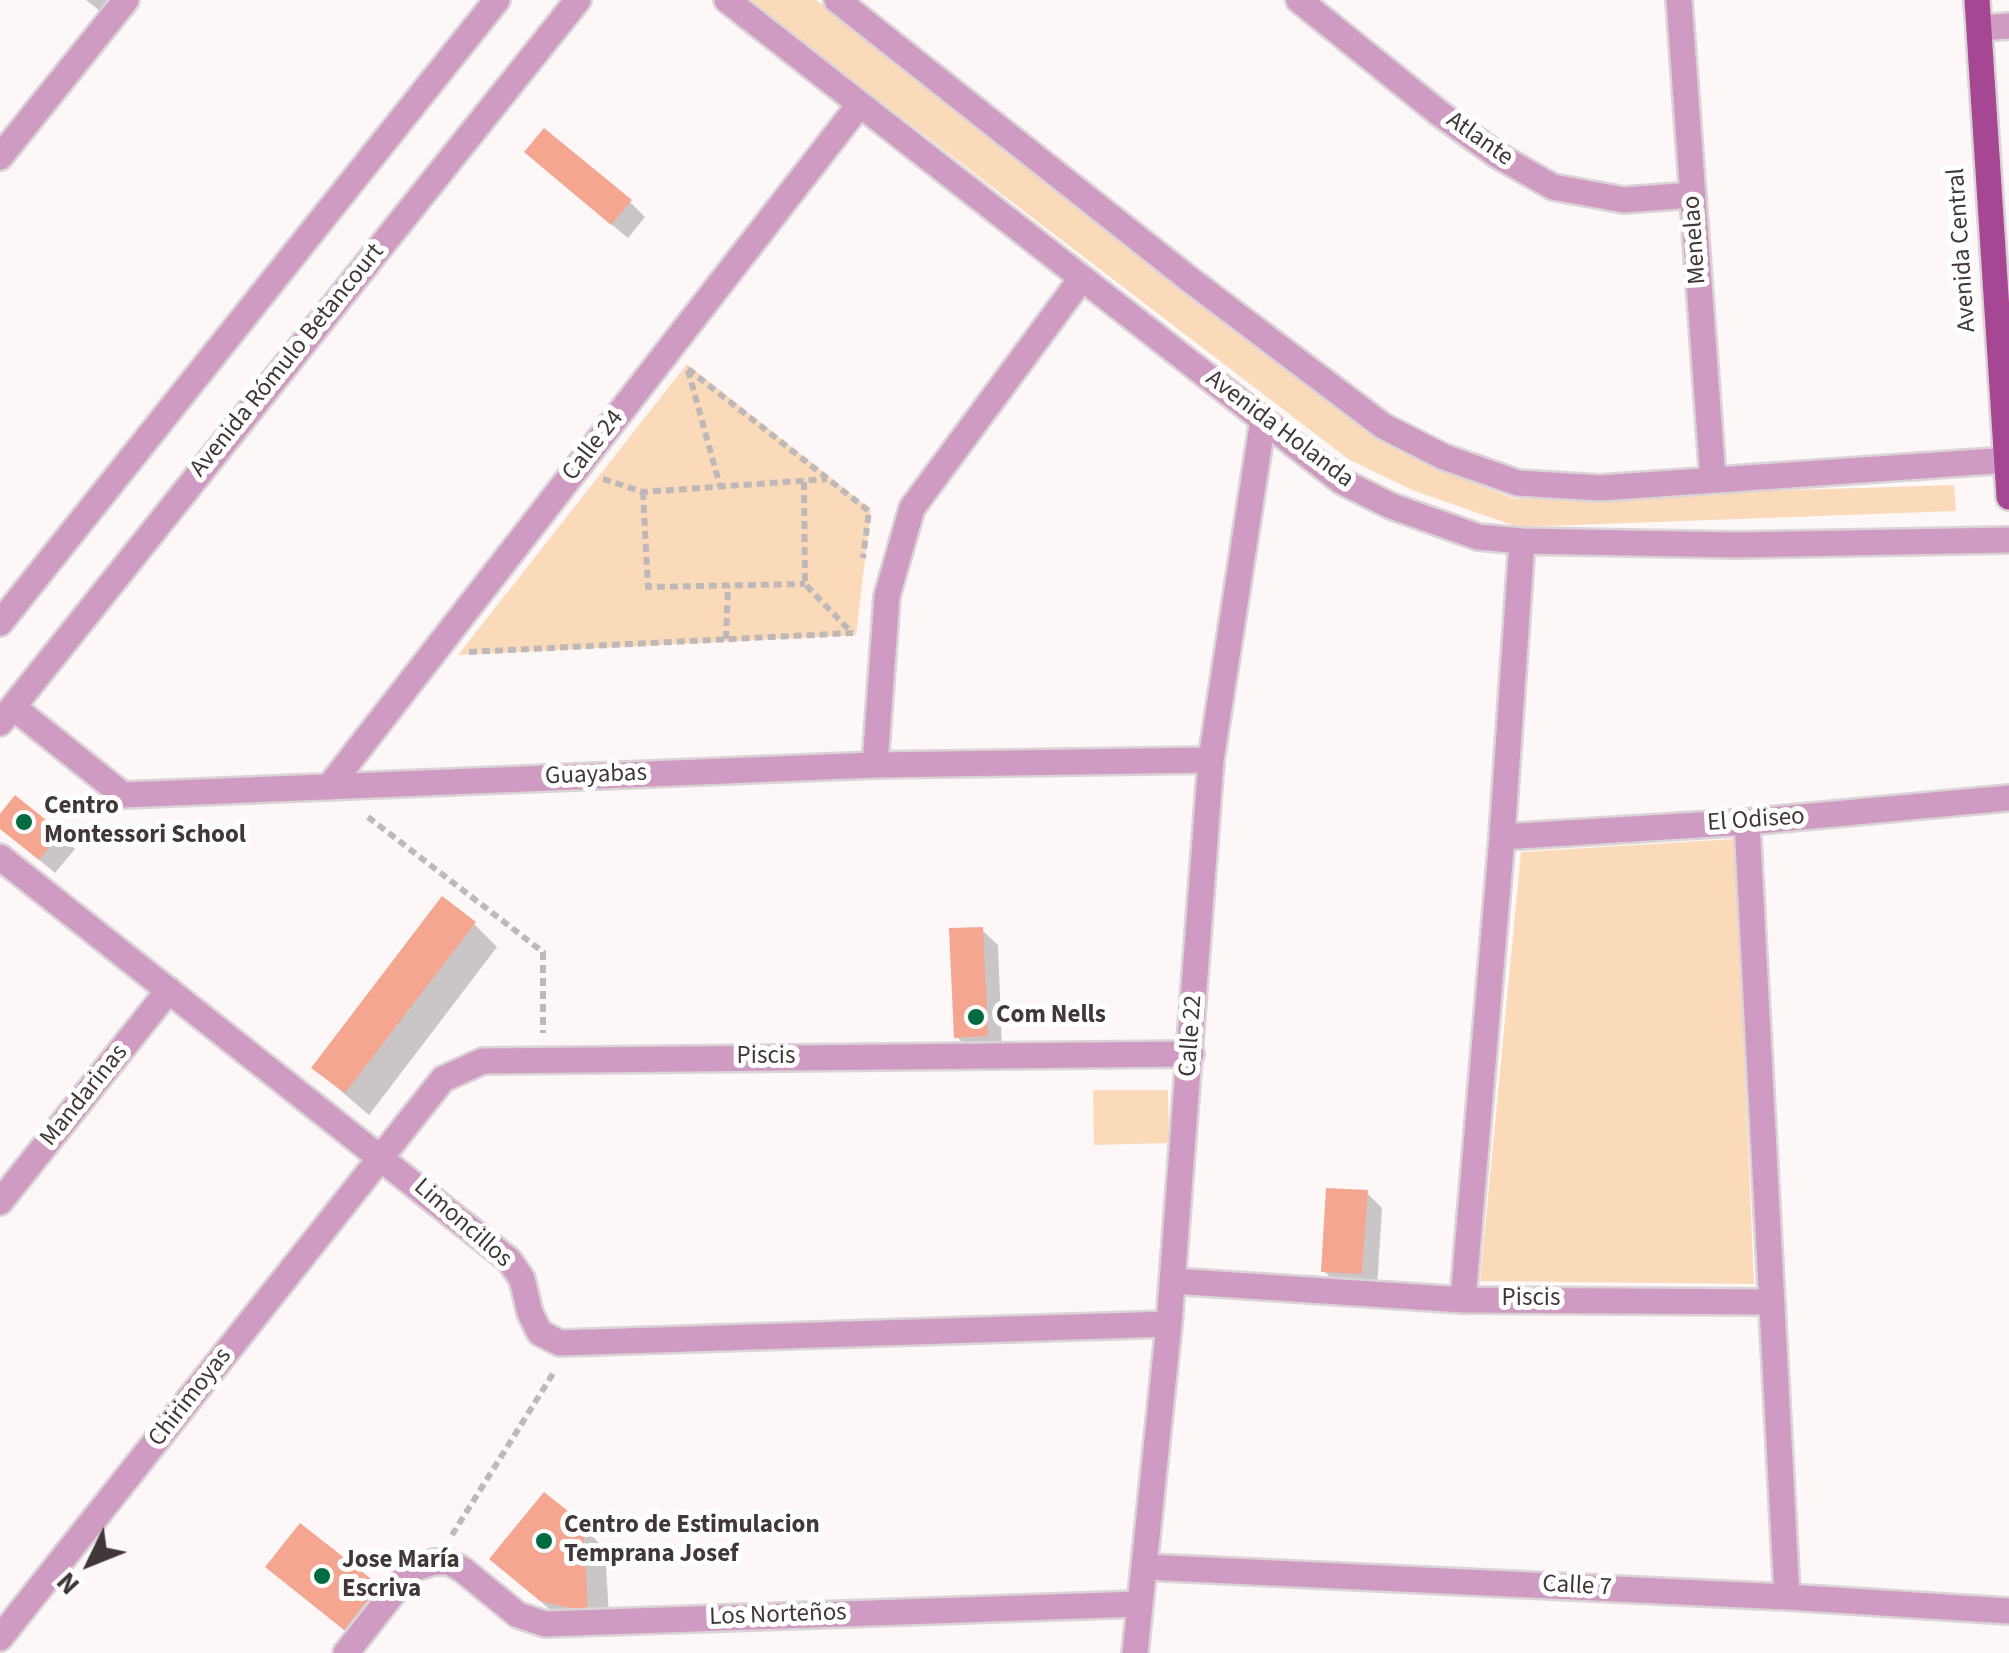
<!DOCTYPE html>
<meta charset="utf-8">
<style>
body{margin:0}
#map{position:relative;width:2009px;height:1653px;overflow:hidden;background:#fdf7f8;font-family:"Source Sans 3",sans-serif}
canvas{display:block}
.north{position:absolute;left:40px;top:1513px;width:100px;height:100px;-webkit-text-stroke:8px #fff;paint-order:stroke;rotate:227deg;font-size:28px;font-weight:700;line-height:40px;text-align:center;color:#413739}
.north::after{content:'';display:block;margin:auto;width:35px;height:45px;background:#413739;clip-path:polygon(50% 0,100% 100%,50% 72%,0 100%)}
</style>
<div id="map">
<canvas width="2009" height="1653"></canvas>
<div class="north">N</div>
</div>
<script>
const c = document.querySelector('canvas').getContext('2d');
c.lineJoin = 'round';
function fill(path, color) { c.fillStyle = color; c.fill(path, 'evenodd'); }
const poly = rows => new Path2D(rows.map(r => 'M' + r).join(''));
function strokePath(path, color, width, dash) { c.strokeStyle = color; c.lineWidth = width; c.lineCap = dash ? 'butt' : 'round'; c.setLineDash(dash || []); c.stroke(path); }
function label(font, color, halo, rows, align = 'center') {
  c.font = font + ' "Source Sans 3",sans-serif'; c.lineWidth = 10; c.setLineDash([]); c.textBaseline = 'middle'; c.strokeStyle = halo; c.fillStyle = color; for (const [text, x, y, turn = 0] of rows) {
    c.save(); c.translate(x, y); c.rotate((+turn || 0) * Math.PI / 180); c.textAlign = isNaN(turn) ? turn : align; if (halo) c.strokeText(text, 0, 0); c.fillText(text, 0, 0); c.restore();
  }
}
fill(poly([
 [748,0,816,0,1373,431,1453,475,1515,499,1954,485,1956,511,1518,527,1412,490,1348,459],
 [687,364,871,510,856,635,458,655],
 [1735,839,1754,1284,1480,1281,1521,852],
 [1093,1090,1168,1090,1169,1143,1094,1145]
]), '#fbdaba');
fill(poly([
 [86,0,131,0,114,22],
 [542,167,630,202,645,217,628,238],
 [15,799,75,849,55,873,0,827,0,819],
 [474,924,497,947,369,1115,314,1068],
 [982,930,998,945,1002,1050,972,1052,957,1037],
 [1367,1193,1382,1208,1377,1288,1339,1286,1324,1271],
 [581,1525,605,1549,610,1633,566,1624,493,1559],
 [301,1526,392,1602,360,1643,268,1567]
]), '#0003');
fill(poly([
 [544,128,632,200,611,225,524,152],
 [15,795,61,832,39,860,0,829,0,814],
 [442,896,476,922,345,1093,311,1068],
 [983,927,988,1036,954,1038,949,928],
 [1326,1188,1368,1190,1362,1274,1321,1272],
 [544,1492,583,1523,588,1612,540,1601,489,1559],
 [300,1523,379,1585,344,1630,265,1567]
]), '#f4a690');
const minor = poly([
 [727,0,1341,481,1391,506,1478,537,1522,541,1737,545,2009,540],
 [837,0,1189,279,1383,426,1444,457,1518,483,1600,488,2009,460],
 [1299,0,1439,113,1497,155,1553,187,1624,200,1693,195],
 [1679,0,1713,480],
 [1980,28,2009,26],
 [0,157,126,0],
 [0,623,497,0],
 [13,707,123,795,875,765,1211,760],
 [0,723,578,0],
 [875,765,887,596,912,508,1082,278],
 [329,787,860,104],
 [1747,822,1787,1597],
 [1502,837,1747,822,2009,798],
 [0,857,509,1260,522,1279,530,1313,540,1333,560,1343,1169,1324],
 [0,1202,169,990],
 [1172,1281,1463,1300,1772,1302],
 [1463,1300,1502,837,1522,541],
 [1145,1567,1787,1597,2009,1611],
 [0,1638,443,1079,483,1061,1191,1054],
 [346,1653,408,1574,417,1567,435,1562,449,1562,463,1570,518,1615,545,1624,1140,1604],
 [1135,1653,1169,1324,1211,760,1263,420]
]);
const major = poly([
 [1977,0,2009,497]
]);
strokePath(minor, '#dbd4d6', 30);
strokePath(major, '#dbd4d6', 30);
strokePath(poly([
 [688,369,869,511,863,558],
 [688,370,720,486],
 [603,479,643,492,827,479],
 [804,482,805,584,852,633],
 [643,492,648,587,805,584],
 [726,639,728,586],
 [469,652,853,633],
 [368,817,543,952,543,1033],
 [452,1535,554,1372]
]), '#bfb8b9', 6, [8, 5]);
strokePath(minor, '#d09bc3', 25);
strokePath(major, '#a64794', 25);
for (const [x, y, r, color] of [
 [24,822,10,"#006a41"],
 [976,1017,10,"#006a41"],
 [544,1541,10,"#006a41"],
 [322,1576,10,"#006a41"]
]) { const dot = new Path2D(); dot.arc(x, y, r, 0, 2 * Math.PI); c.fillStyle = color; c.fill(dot); strokePath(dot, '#fff', 4); }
label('25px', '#413739', '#fff', [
 ["Atlante",1479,140,35],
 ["Menelao",1696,240,-94],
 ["Avenida Central",1963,250,-94],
 ["Avenida Rómulo Betancourt",288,361,-51],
 ["Avenida Holanda",1279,430,37],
 ["Calle 24",594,446,-52],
 ["Guayabas",596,776,-2],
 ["El Odiseo",1756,821,-4],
 ["Calle 22",1192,1036,-86],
 ["Piscis",766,1058],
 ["Mandarinas",85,1096,-51],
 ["Limoncillos",462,1224,41],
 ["Piscis",1531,1300],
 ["Chirimoyas",191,1398,-52],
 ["Calle 7",1577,1587,3],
 ["Los Norteños",778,1616,-2]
]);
label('bold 25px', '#413739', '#fff', [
 ["Centro",44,808],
 ["Montessori School",44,837],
 ["Com Nells",996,1017],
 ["Centro de Estimulacion",564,1527],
 ["Temprana Josef",564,1556],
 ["Jose María",342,1562],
 ["Escriva",342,1591]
], 'left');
</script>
